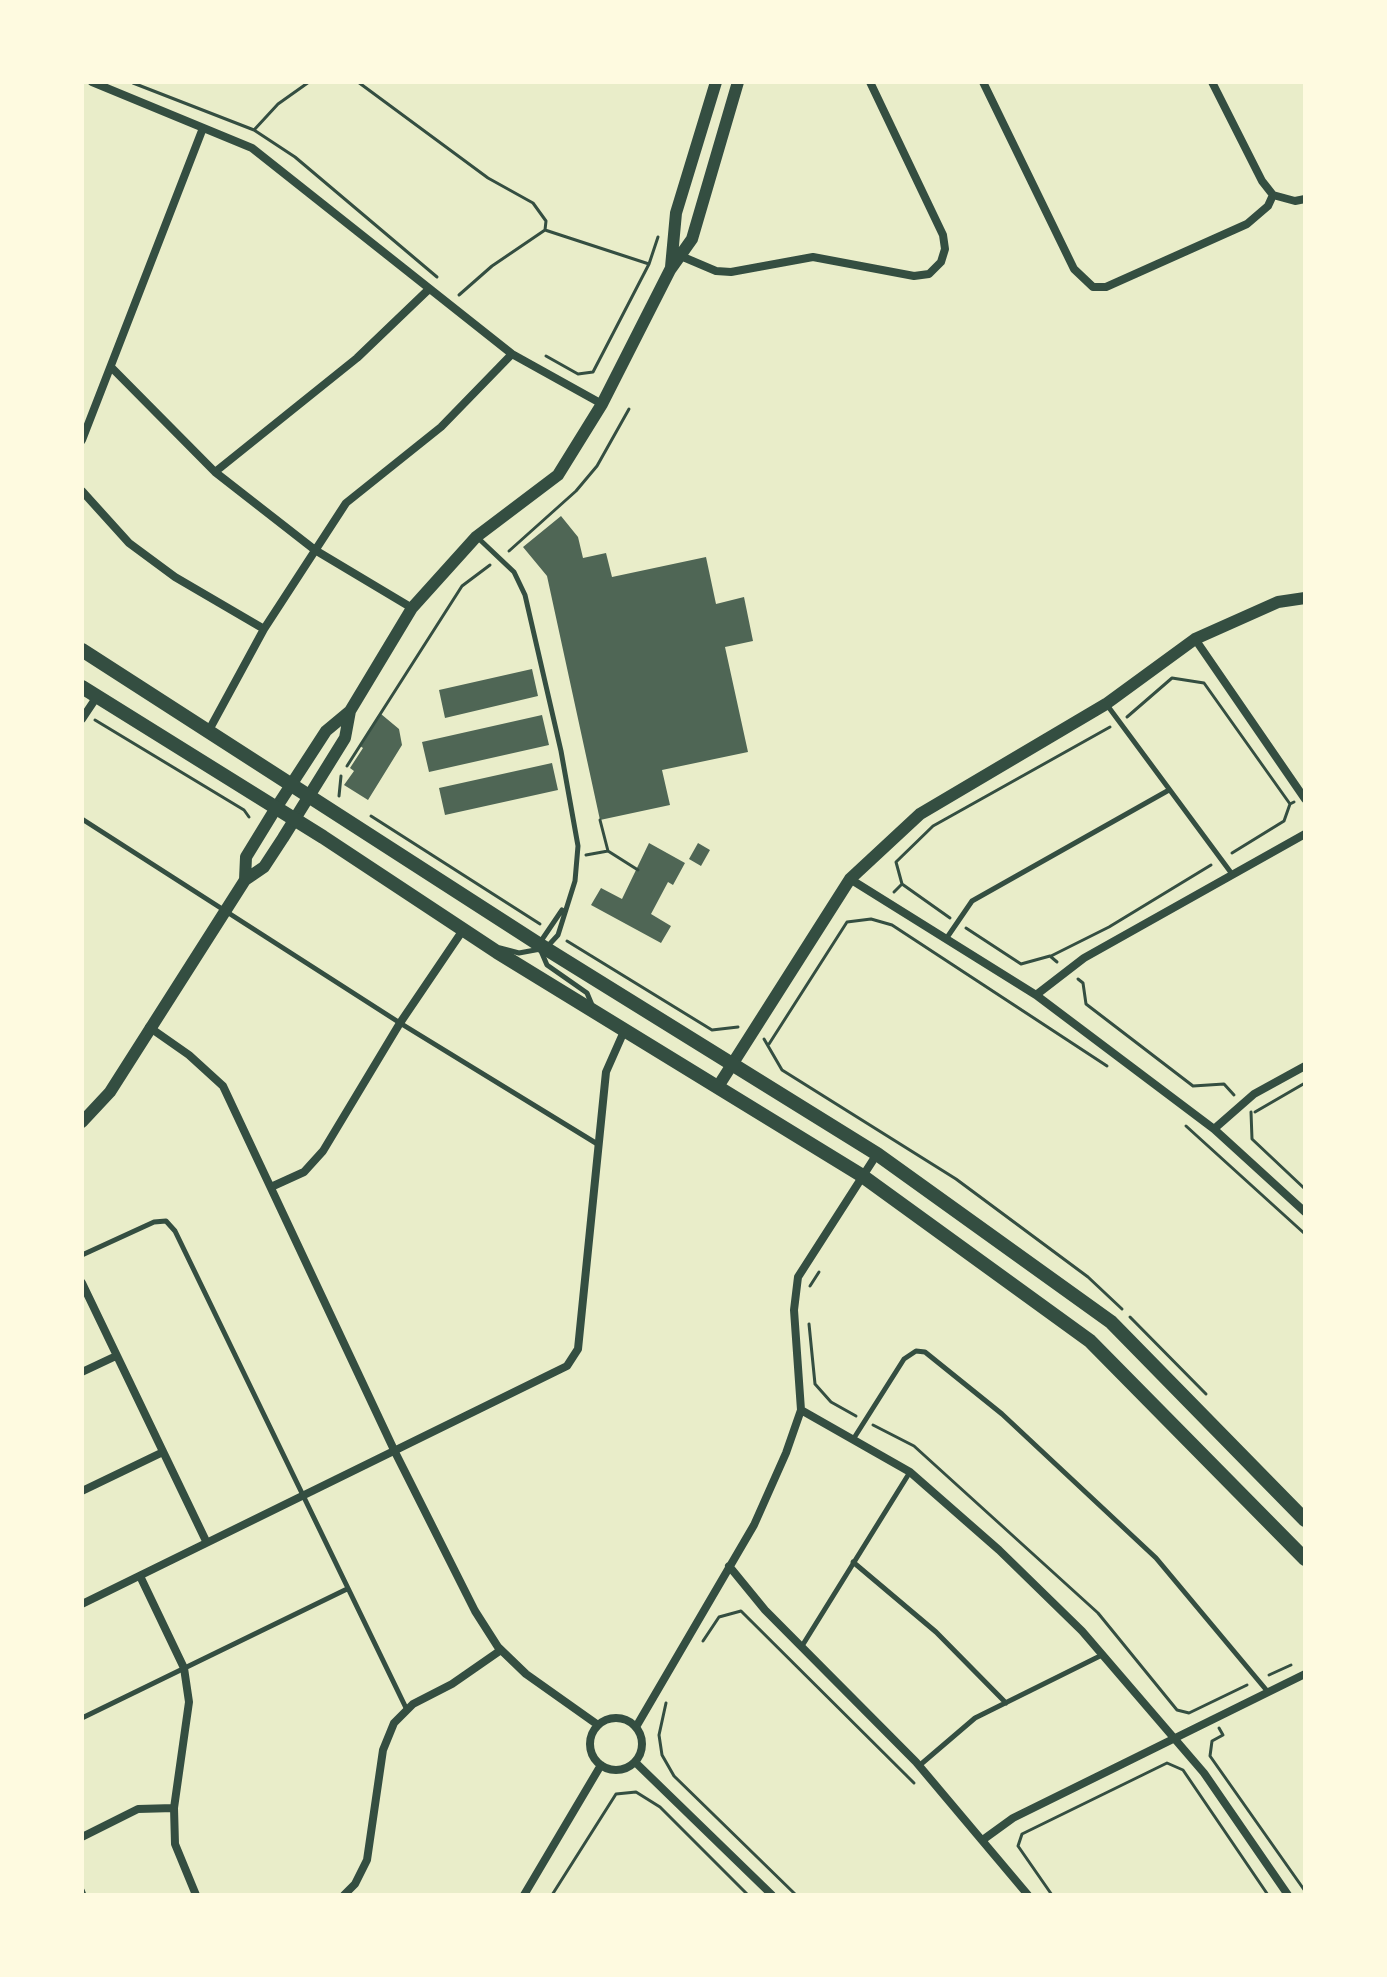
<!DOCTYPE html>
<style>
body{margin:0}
#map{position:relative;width:1387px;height:1977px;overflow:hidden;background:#e9edc9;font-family:Jost,sans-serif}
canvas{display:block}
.frame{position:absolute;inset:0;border:84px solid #fefae0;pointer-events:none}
</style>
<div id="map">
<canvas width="1387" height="1977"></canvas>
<div class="frame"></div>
</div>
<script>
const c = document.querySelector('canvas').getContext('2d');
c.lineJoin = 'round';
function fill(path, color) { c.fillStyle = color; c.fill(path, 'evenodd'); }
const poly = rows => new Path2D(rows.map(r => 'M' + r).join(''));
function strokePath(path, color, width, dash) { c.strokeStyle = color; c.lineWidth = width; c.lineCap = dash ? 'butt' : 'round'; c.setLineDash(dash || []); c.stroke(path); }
fill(poly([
 [561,516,578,537,583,558,606,553,612,577,706,557,716,604,744,597,753,641,725,647,748,752,662,770,670,805,600,820,547,576,523,547],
 [532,669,538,696,445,718,439,690],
 [381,714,399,729,402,745,368,800,344,785,354,771,350,768,363,748,360,746],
 [542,715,549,745,429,772,422,742],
 [552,763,558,790,445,815,439,788],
 [649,843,685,863,673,885,668,882,651,914,671,926,661,943,591,905,601,888,622,899],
 [698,843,710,850,701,866,689,859]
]), '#4f6655');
strokePath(poly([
 [358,82,488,178,533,203,546,221,545,230,649,264,593,372,578,374,546,356],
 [133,83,254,130,295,157,437,277],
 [254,130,278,104,309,82],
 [649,264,658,237],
 [459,295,492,266,545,230],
 [509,551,576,491,597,466,629,409],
 [1127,717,1172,678,1204,683,1290,804,1294,802],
 [95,720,244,810,249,817],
 [347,766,462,586,490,565],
 [339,796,341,776],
 [371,816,540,924],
 [608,851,638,870],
 [1232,853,1284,821,1290,804],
 [586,855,608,851,600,820],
 [902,884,950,918],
 [894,892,902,884,896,862,933,826,1110,727],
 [966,928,1021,964,1050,956,1057,962],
 [567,941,712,1030,738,1027],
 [1051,956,1109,927,1211,865],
 [1078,979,1083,983,1086,1004,1193,1086,1224,1084,1234,1095],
 [764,1039,782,1070,956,1179,1088,1277,1122,1309],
 [769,1044,847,922,871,919,892,925,1107,1066],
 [1251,1112,1252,1139,1305,1189],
 [1255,1112,1305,1083],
 [1186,1126,1305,1234],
 [810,1286,819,1272],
 [1130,1317,1206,1394],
 [809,1324,815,1384,831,1402,856,1416],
 [873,1425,914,1446,1098,1613,1177,1710,1189,1713,1247,1685],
 [703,1641,719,1617,741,1611,914,1783],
 [1269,1675,1291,1665],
 [666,1703,659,1735,662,1755,674,1776,796,1895],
 [1219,1728,1223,1735,1212,1741,1210,1756,1305,1891],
 [552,1895,616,1794,636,1792,660,1807,748,1895],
 [1052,1895,1018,1846,1022,1834,1167,1763,1183,1770,1268,1895]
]), '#344e41', 3);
strokePath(poly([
 [477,537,514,572,525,595,561,751,578,846,575,881,558,935,546,948,519,953,500,948],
 [1107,705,1232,874],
 [82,819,400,1023,599,1145],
 [946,939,972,901,1169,790],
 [541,941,562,910],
 [541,951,547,965,587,993,592,1005],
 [82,1255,154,1222,166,1221,175,1231,407,1710],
 [854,1438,904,1359,916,1351,925,1352,1002,1414,1156,1558,1268,1692],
 [853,1562,936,1632,1006,1703],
 [802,1646,910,1472],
 [82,1718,347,1589],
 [920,1765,975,1718,1102,1655],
 [82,1890,84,1895]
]), '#344e41', 5);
strokePath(poly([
 [92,82,252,148,512,354,602,404],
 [983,82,1074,269,1093,287,1106,287,1247,224,1268,206,1273,195],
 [1212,82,1262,181,1273,195,1295,201,1305,199],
 [676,254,716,271,731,272,813,257,914,276,929,274,941,262,945,249,943,235,870,82],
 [111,367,215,472,315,550,412,608],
 [82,440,203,128],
 [215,472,357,358,428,290],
 [82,491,129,543,175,577,264,629],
 [1195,639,1305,799],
 [82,719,96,698],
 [208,732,264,629,346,503,441,427,512,354],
 [850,879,1036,995,1214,1129,1305,1212],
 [1036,995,1084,958,1305,834],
 [149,1027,189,1055,223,1086,395,1452,475,1611,498,1647,526,1674,598,1725],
 [1214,1129,1254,1094,1305,1066],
 [271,1187,304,1172,323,1151,400,1023,463,930],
 [82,1283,206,1541],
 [82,1372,116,1356],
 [801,1410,910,1472,999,1550,1082,1631,1204,1773,1288,1895],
 [82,1491,163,1452],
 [729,1566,765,1610,916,1762,1028,1895],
 [140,1576,184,1668,189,1702,174,1808,175,1844,196,1895],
 [82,1604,567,1366,578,1349,606,1072,625,1029],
 '590 1744a26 26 0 1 1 52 0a26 26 0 1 1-52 0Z',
 [636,1727,754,1525,786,1453,801,1410,794,1310,798,1277,877,1154],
 [635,1762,772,1895],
 [82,1837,138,1809,174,1808],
 [984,1839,1013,1818,1305,1674],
 [344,1895,355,1884,367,1860,383,1750,394,1723,413,1704,452,1684,501,1650],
 [524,1895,601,1765]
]), '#344e41', 8);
strokePath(poly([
 [671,267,676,213,716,82],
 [245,880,246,857,276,808,326,731,350,711],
 [719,1085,850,879,920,814,1106,704,1195,639,1278,602,1305,598],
 [82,1122,110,1092,245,880,264,867,283,838,345,738,350,711,412,608,476,537,558,475,602,404,670,270,692,239,738,82]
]), '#344e41', 12);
strokePath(poly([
 [82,650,540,945,877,1154,1111,1322,1305,1520],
 [82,687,323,837,497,952,861,1175,1090,1341,1305,1559]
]), '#344e41', 14);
</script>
